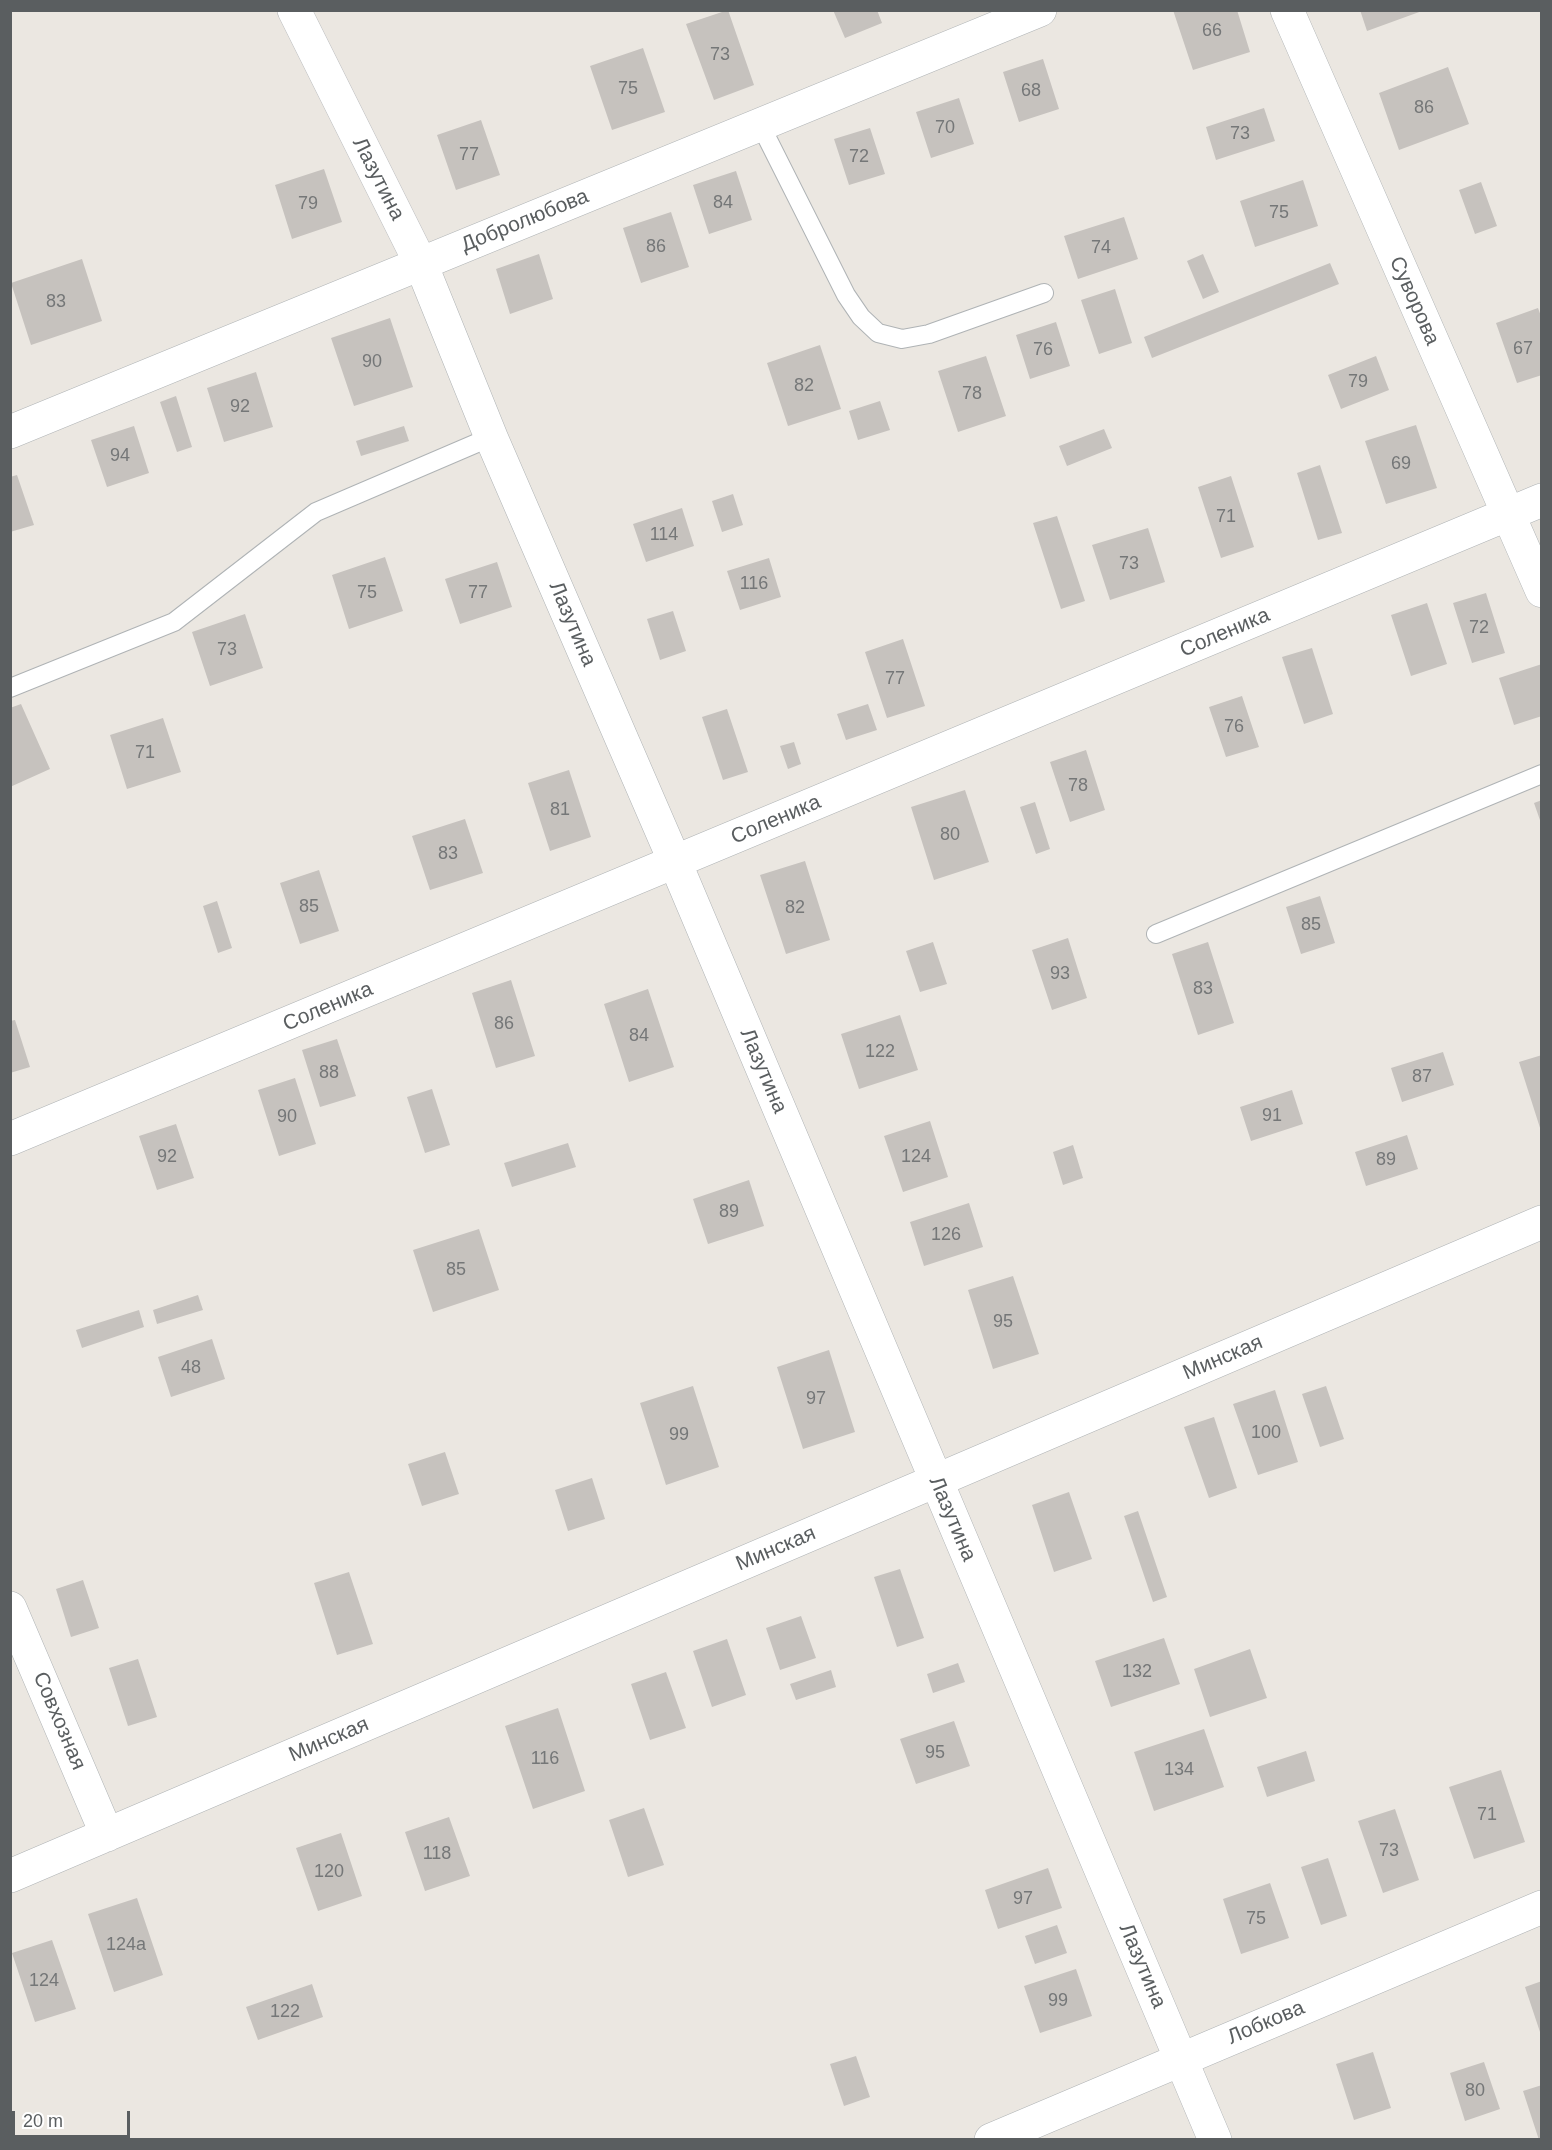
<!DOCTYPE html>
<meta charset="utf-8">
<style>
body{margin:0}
#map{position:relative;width:1552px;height:2150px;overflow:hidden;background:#ebe7e1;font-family:Helvetica,sans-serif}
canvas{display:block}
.frame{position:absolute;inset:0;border:12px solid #5a5e60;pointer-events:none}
.scale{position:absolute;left:12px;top:2111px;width:118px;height:27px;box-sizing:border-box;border:3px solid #5a5e60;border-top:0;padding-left:8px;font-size:18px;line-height:21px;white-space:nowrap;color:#5a5e60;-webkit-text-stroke:4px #fff;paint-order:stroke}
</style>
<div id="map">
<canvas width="1552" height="2150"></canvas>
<div class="frame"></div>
<div class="scale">20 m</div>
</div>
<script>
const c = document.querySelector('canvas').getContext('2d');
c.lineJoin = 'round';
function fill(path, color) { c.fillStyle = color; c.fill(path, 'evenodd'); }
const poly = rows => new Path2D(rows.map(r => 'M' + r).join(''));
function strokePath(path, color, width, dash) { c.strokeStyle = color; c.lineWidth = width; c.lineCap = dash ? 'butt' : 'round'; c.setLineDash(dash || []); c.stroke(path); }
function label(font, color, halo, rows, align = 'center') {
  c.font = font + ' Helvetica,sans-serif'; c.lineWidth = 5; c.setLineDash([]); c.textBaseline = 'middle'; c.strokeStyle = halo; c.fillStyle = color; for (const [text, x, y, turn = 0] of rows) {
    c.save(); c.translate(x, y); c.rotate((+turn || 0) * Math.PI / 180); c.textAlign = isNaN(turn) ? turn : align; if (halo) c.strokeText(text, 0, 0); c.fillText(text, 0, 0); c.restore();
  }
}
fill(poly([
 [728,10,754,85,714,100,686,24],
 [833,10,877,10,882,23,845,38],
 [1173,10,1237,10,1250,52,1193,70],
 [1360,10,1422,10,1422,11,1367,31],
 [643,48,665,112,612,130,590,66],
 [1043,59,1059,109,1019,122,1003,72],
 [1448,67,1469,124,1399,150,1379,93],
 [959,98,974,144,931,158,916,112],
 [1264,108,1275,141,1216,160,1206,127],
 [481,120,500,175,456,190,437,135],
 [870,128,885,174,849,185,834,139],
 [324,169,342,222,292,239,275,185],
 [736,171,752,220,709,234,693,185],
 [1303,180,1318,226,1255,247,1240,201],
 [1481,182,1497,226,1475,234,1459,190],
 [671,212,689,267,641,283,623,228],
 [1124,217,1138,259,1078,279,1064,236],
 [539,254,553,299,510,314,496,269],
 [1203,254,1219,292,1203,299,1187,261],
 [82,259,102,321,31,345,11,283],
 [1330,263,1339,284,1152,358,1144,337],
 [1115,289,1132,343,1099,354,1081,300],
 [1538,308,1542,319,1542,375,1517,383,1496,323],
 [390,318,413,387,354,406,331,338],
 [1056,322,1070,366,1030,379,1016,335],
 [820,345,841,409,788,426,767,363],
 [986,356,1006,416,958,432,938,371],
 [1376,356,1389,390,1341,409,1328,375],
 [256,372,273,427,224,442,207,388],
 [176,396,192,447,177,452,160,402],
 [880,401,890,430,858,440,849,411],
 [1416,425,1437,488,1386,504,1365,441],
 [134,426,149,473,107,487,91,440],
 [404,426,409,441,361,456,356,441],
 [1104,429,1112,448,1067,466,1059,446],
 [1320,465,1342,533,1318,540,1297,473],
 [17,475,34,525,10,532,10,477],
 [1231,476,1254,547,1221,558,1198,487],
 [733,494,743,525,722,532,712,501],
 [682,508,694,546,646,562,633,524],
 [1057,516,1085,601,1061,609,1033,523],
 [1148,528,1165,582,1110,600,1092,545],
 [385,557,403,611,349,629,332,575],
 [769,558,781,597,740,610,727,571],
 [497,562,512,607,460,624,445,579],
 [1486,593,1505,653,1472,663,1453,603],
 [1427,603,1447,664,1411,676,1391,615],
 [673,611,686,651,660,660,647,619],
 [245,614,263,668,210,686,192,632],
 [903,639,925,706,887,718,865,652],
 [1312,648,1333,714,1304,724,1282,657],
 [1542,664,1542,716,1514,725,1499,678],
 [1242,696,1259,747,1226,757,1209,707],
 [21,704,50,769,10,787,10,708],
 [868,704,877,730,846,740,837,714],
 [727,709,748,772,723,780,702,717],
 [163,718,181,772,127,789,110,735],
 [794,742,801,764,788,769,780,746],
 [1086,750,1105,810,1070,822,1050,762],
 [569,770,591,837,550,851,528,783],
 [965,790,989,862,934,880,911,807],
 [1542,800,1542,823,1541,823,1534,803],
 [1035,802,1050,849,1036,854,1020,807],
 [465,819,483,873,430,890,412,836],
 [805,861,830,940,786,954,760,875],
 [319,870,339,931,300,944,280,883],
 [1320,896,1335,943,1301,954,1286,907],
 [217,901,232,948,218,953,203,906],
 [1068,938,1087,998,1052,1010,1032,950],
 [933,942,947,984,920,992,906,951],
 [1208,942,1234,1023,1198,1035,1172,954],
 [511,980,535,1056,496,1068,472,993],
 [648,989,674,1067,629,1082,604,1004],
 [900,1015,918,1070,859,1089,841,1034],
 [15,1020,30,1067,10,1073,10,1021],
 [337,1039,356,1096,320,1107,302,1050],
 [1443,1052,1454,1085,1402,1102,1391,1068],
 [1542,1055,1542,1131,1541,1131,1519,1062],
 [295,1078,316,1144,279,1156,258,1090],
 [432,1089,450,1145,425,1153,407,1097],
 [1292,1090,1303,1124,1251,1141,1240,1107],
 [930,1121,948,1177,903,1192,884,1136],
 [176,1124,194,1178,157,1190,139,1136],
 [1407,1135,1418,1169,1366,1186,1355,1152],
 [568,1143,576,1167,512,1187,504,1163],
 [1073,1145,1083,1178,1063,1185,1053,1152],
 [749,1180,764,1226,708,1244,693,1199],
 [969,1203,983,1247,924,1266,910,1222],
 [479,1229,499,1290,433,1312,413,1250],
 [1013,1276,1039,1354,993,1369,968,1290],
 [198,1295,203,1310,157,1324,153,1310],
 [139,1310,144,1327,82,1348,76,1330],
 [212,1339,225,1379,171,1397,158,1357],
 [829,1350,855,1432,803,1449,777,1367],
 [693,1386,719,1467,666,1485,640,1403],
 [1326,1386,1344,1439,1320,1447,1302,1394],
 [1275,1390,1298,1462,1258,1475,1233,1404],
 [1214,1417,1237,1488,1209,1498,1184,1427],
 [445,1452,459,1494,422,1506,408,1464],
 [592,1478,605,1519,568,1531,555,1490],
 [1069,1492,1092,1559,1054,1572,1032,1505],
 [1138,1511,1167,1597,1153,1602,1124,1516],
 [900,1569,924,1638,897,1647,874,1577],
 [349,1572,373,1644,337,1655,314,1583],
 [83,1580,99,1628,71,1637,56,1589],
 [801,1616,816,1658,780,1670,766,1628],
 [1164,1638,1180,1684,1111,1707,1095,1661],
 [727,1639,746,1695,712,1707,693,1651],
 [1250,1649,1267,1698,1210,1717,1194,1669],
 [138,1659,157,1717,128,1726,109,1668],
 [958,1663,965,1682,933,1693,927,1674],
 [831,1670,836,1687,796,1700,790,1684],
 [666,1672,686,1728,650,1740,631,1684],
 [558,1708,585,1791,533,1809,505,1726],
 [954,1721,970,1766,916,1784,900,1739],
 [1204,1729,1224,1787,1154,1811,1134,1752],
 [1306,1751,1315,1781,1267,1797,1257,1767],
 [1501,1770,1525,1842,1474,1859,1449,1787],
 [644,1808,664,1865,628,1877,609,1820],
 [1395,1809,1419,1880,1383,1893,1358,1821],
 [449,1817,470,1876,425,1891,405,1832],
 [341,1833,362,1896,318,1911,296,1848],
 [1328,1858,1347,1916,1321,1925,1301,1867],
 [1048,1868,1062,1908,998,1929,985,1890],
 [1270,1883,1289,1938,1241,1954,1223,1899],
 [137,1898,163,1975,114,1992,88,1914],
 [1057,1925,1067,1953,1035,1964,1025,1936],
 [52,1940,76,2009,35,2022,12,1953],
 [1076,1969,1092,2016,1040,2033,1024,1986],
 [1542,1981,1542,2035,1541,2035,1525,1987],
 [312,1984,323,2017,258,2040,246,2007],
 [1373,2052,1391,2108,1354,2120,1336,2064],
 [856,2056,870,2097,844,2106,830,2064],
 [1484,2062,1500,2109,1465,2121,1450,2073],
 [1542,2085,1542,2140,1539,2140,1523,2091]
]), '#c6c2be');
const service = poly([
 [761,126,846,295,861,317,878,333,902,339,929,334,1044,293],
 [10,688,174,622,316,512,491,437],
 [1156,934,1542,774]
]);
const minor = poly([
 [294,10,421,264,491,437,675,862,1215,2140],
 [1287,10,1542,591],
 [10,432,1040,10],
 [10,1139,1542,500],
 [10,1608,107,1835],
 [10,1876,1542,1222],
 [991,2140,1542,1907]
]);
strokePath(service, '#afb3b5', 20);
strokePath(minor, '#afb3b5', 34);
strokePath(service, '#fff', 18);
strokePath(minor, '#fff', 33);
label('18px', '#757778', null, [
 ["66",1212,31],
 ["73",720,55],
 ["75",628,89],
 ["68",1031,91],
 ["86",1424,108],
 ["70",945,128],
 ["73",1240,134],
 ["77",469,155],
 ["72",859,157],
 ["84",723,203],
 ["79",308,204],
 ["75",1279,213],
 ["86",656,247],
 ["74",1101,248],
 ["83",56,302],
 ["67",1523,349],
 ["76",1043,350],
 ["90",372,362],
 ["79",1358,382],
 ["82",804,386],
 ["78",972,394],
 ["92",240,407],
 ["94",120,456],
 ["69",1401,464],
 ["71",1226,517],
 ["114",664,535],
 ["73",1129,564],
 ["116",754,584],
 ["75",367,593],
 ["77",478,593],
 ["72",1479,628],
 ["73",227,650],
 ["77",895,679],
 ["76",1234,727],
 ["71",145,753],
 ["78",1078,786],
 ["81",560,810],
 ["80",950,835],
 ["83",448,854],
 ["85",309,907],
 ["82",795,908],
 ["85",1311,925],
 ["93",1060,974],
 ["83",1203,989],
 ["86",504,1024],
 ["84",639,1036],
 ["122",880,1052],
 ["88",329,1073],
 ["87",1422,1077],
 ["91",1272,1116],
 ["90",287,1117],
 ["92",167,1157],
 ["124",916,1157],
 ["89",1386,1160],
 ["89",729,1212],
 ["126",946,1235],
 ["85",456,1270],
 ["95",1003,1322],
 ["48",191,1368],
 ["97",816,1399],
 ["100",1266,1433],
 ["99",679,1435],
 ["132",1137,1672],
 ["95",935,1753],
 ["116",545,1759],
 ["134",1179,1770],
 ["71",1487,1815],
 ["73",1389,1851],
 ["118",437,1854],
 ["120",329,1872],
 ["97",1023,1899],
 ["75",1256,1919],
 ["124а",126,1945],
 ["124",44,1981],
 ["99",1058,2001],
 ["122",285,2012],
 ["80",1475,2091]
]);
label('21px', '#5a5e60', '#fff', [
 ["Лазутина",378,179,63],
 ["Добролюбова",525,221,-22],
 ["Суворова",1414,301,66],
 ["Лазутина",572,624,67],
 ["Соленика",1225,633,-23],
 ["Соленика",776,820,-23],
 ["Соленика",328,1007,-23],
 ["Лазутина",763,1071,67],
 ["Минская",1223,1358,-23],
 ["Лазутина",952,1519,67],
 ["Минская",776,1549,-23],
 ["Совхозная",59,1721,67],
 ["Минская",329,1740,-23],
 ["Лазутина",1142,1966,67],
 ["Лобкова",1266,2023,-23]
]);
</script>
